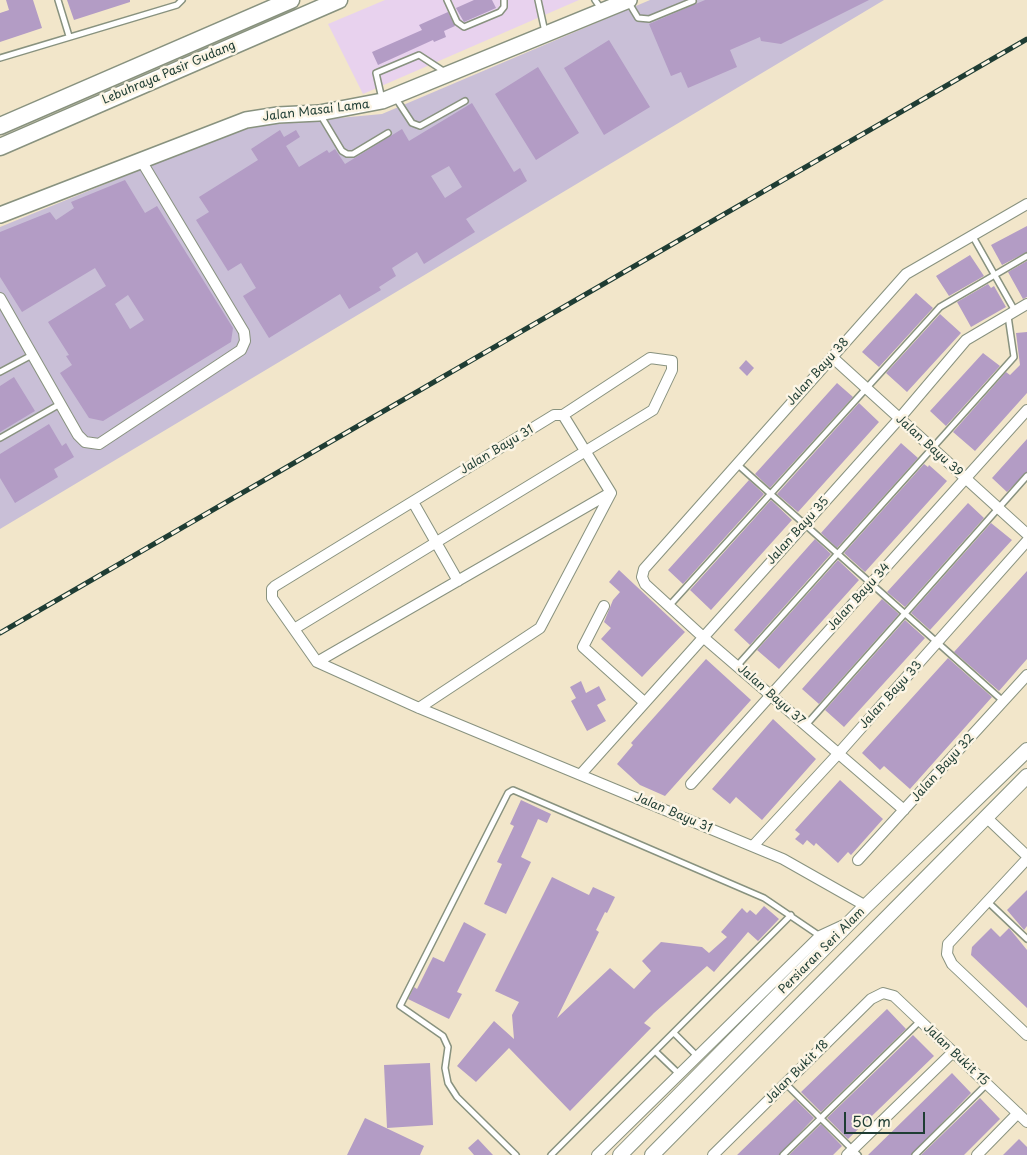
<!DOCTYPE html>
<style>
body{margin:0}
#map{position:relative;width:1027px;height:1155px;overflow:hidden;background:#f2e6ca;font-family:"Playpen Sans",sans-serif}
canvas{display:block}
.scale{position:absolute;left:844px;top:1112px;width:81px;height:22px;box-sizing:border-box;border:2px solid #1f3d34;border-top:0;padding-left:6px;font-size:15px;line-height:18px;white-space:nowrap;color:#1f3d34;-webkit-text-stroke:4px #fcf5e5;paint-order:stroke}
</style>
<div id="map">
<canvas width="1027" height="1155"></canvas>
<div class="scale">50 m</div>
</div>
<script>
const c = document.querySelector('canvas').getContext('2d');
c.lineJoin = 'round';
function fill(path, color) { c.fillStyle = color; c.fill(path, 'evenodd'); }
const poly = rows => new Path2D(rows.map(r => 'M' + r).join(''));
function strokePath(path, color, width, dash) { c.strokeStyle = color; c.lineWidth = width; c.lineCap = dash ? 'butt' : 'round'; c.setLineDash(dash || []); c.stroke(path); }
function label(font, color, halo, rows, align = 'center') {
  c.font = font + ' "Playpen Sans",sans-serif'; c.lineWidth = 5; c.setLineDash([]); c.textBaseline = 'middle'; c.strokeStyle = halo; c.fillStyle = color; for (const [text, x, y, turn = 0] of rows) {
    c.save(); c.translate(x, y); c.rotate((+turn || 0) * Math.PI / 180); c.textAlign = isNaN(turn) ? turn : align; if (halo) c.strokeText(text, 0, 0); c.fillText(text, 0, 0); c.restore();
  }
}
fill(poly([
 [385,0,579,0,363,94,328,24]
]), '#e8d2ee');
fill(poly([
 [650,0,884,0,0,529,0,227,228,134,263,125,382,114]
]), '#c9bfd7');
fill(poly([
 [6,0,33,0,42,28,0,42,0,13,9,10],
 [67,0,130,0,130,2,74,20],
 [474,0,492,0,496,8,464,22,456,8],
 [705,0,869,0,781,44,761,41,760,37,730,50,737,67,688,88,681,72,671,76,649,24],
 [448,12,455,26,444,31,446,37,434,42,433,40,378,65,372,52,422,30,419,25],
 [609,40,650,107,604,135,564,68],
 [538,67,579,133,536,160,495,94],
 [472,103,514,172,520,168,527,181,466,219,475,232,424,264,417,252,392,268,396,276,379,287,381,290,349,309,340,294,269,338,243,296,256,288,241,263,228,271,196,220,209,212,199,197,258,160,251,149,280,130,284,137,296,130,300,137,286,146,299,167,327,150,329,153,335,149,345,164,402,129,409,141],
 [449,166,462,187,445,198,431,176],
 [125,180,145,213,157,206,233,328,231,342,103,421,89,418,60,373,72,365,66,356,69,355,48,322,106,286,95,268,22,312,0,277,0,232,50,212,56,220,74,208,71,202],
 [128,295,144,320,130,329,115,304],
 [1027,226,1027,252,1002,265,991,245],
 [970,255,984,276,949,296,936,276],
 [1027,261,1027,297,1023,299,1008,272],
 [988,284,991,288,994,286,1006,307,971,327,957,302],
 [916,293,933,308,879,367,862,352],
 [940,314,961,333,907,392,886,373],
 [1027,332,1027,393,975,451,953,432,1006,372,1010,375,1020,365,1016,333],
 [983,353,1000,366,946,426,930,411],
 [746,360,754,368,747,376,739,368],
 [14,377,35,411,0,432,0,386],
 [837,383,853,397,770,488,755,474],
 [859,403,879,422,798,512,777,494],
 [49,424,62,446,66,443,74,457,54,469,58,477,15,503,0,478,0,454],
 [1027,439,1027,472,1007,492,992,478],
 [901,443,918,458,837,548,821,533],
 [924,464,928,467,929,465,947,481,865,572,844,553],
 [749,480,764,494,683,584,668,570],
 [771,500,792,520,711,610,690,590],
 [968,503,984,518,905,607,887,592],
 [991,523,1012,540,930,630,911,613],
 [815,539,831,554,750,645,734,630],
 [838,560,859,580,779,669,757,650],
 [619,570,685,632,642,677,601,639,611,628,604,622,613,600,620,592,609,582],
 [1027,571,1027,659,999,691,954,652],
 [882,599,899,614,819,704,802,689],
 [905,620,925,638,844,727,825,710],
 [948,658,992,697,910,789,884,766,880,770,862,753],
 [706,659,751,700,665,796,640,785,617,764,633,745,631,743],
 [581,681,586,693,599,686,606,700,597,705,606,721,587,731,571,701,576,698,570,687],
 [773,719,816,759,762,820,736,797,730,804,712,789],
 [840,780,883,819,851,855,848,852,838,863,816,843,814,846,807,840,803,845,795,839,800,834,795,830],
 [521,800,551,814,547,823,538,819,521,857,531,862,506,914,484,904,502,864,497,862,514,826,510,824],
 [552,877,589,895,593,887,615,897,607,913,605,912,596,930,599,932,557,1018,610,968,634,989,651,971,642,961,661,942,702,947,709,953,727,937,721,932,742,908,747,913,750,910,756,915,764,906,779,919,758,941,748,932,714,972,707,966,654,1013,644,1023,651,1028,570,1111,509,1048,476,1082,457,1066,494,1021,514,1039,512,1015,519,1002,495,991],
 [1027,890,1027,926,1024,930,1007,910],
 [464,922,486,934,457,992,462,994,449,1019,408,999,414,987,417,989,433,957,444,962],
 [991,928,1000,937,1009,928,1027,950,1027,1008,971,955,972,947],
 [887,1009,906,1029,821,1112,801,1092],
 [913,1035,934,1056,848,1139,827,1118],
 [430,1063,433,1125,387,1128,384,1065],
 [952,1073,971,1093,911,1155,868,1155],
 [980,1098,1000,1119,964,1155,921,1155],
 [795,1099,814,1118,779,1155,737,1155],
 [365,1118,424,1146,420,1155,347,1155],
 [821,1124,842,1146,833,1155,789,1155],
 [478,1139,493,1155,474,1155,468,1148],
 [1019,1139,1027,1147,1027,1155,1003,1155]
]), '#b39cc5');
const service = poly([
 [58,0,69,36],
 [447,0,457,22,464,27,500,12,504,7,504,0],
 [538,0,545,32],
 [595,0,602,10],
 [629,3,638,18,649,19,693,1],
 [0,58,177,5,182,0],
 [395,97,412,123,420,126,465,101],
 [382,99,376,73,419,55,445,72],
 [321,116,342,151,347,154,353,154,388,133],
 [972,235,1015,311],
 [0,372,32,355],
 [0,438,60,404],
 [737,464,1003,701],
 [669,606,940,307,1027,256],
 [737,666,1014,357,1008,316],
 [806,725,1027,476],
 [988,902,1027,939],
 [674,1033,697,1056],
 [655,1051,679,1074],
 [786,1084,858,1155],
 [516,1155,457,1097,448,1083,445,1068,448,1047,443,1036,400,1006,508,793,513,790,764,898,820,936],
 [551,1155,791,915],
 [783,1155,920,1021],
 [915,1155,987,1084]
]);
const minor = poly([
 [0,298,78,435,85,442,99,444,241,350,245,341,244,332,142,162],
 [832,357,1027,534],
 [413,502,458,581],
 [604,606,583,647,644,702],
 [294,629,653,410,672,370,672,361,650,358,563,415],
 [317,662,610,493],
 [419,708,540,628,611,493,563,415,554,415,275,586,272,589,272,598,317,662,419,708,783,859,866,906],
 [581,774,899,419,966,340,1027,304],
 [691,784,1027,410],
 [904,810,703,637,645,584,642,577,644,569,906,274,1027,204],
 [986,817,1027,856],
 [753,846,838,754,1027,541],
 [1027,859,948,944,947,954,952,964,1027,1035],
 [858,860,1027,675],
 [597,1155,820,936,846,924],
 [713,1155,871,999,883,993,894,996,1027,1122],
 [847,1155,953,1052],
 [977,1155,1018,1113]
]);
const secondary = poly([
 [620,1155,866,906,1027,750],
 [652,1155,1027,776]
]);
const primary = poly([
 [0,215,246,120,278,115,319,113,382,101,629,0]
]);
const trunk = poly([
 [0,126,291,0],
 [0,147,339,0]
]);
strokePath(service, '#88927f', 8);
strokePath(minor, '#88927f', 12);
strokePath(secondary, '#88927f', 16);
strokePath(primary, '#88927f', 18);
strokePath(trunk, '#88927f', 19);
strokePath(service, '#fff', 5);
strokePath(minor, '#fff', 10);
strokePath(secondary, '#fff', 14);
strokePath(primary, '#fff', 15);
strokePath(trunk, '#fff', 16);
const rail = poly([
 [0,633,1027,39]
]);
strokePath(rail, '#1f3d34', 5);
strokePath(rail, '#fcf5e5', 3, [9]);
label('12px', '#1f3d34', '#fcf5e5', [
 ["Lebuhraya Pasir Gudang",169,73,-23],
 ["Jalan Masai Lama",316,111,-7],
 ["Jalan Bayu 38",818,372,-48],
 ["Jalan Bayu 39",929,446,42],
 ["Jalan Bayu 31",497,450,-31],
 ["Jalan Bayu 35",798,531,-48],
 ["Jalan Bayu 34",859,597,-48],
 ["Jalan Bayu 37",771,695,41],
 ["Jalan Bayu 33",891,695,-48],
 ["Jalan Bayu 32",943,768,-48],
 ["Jalan Bayu 31",673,813,23],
 ["Persiaran Seri Alam",822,951,-45],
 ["Jalan Bukit 15",956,1055,43],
 ["Jalan Bukit 18",797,1072,-45]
]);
</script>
